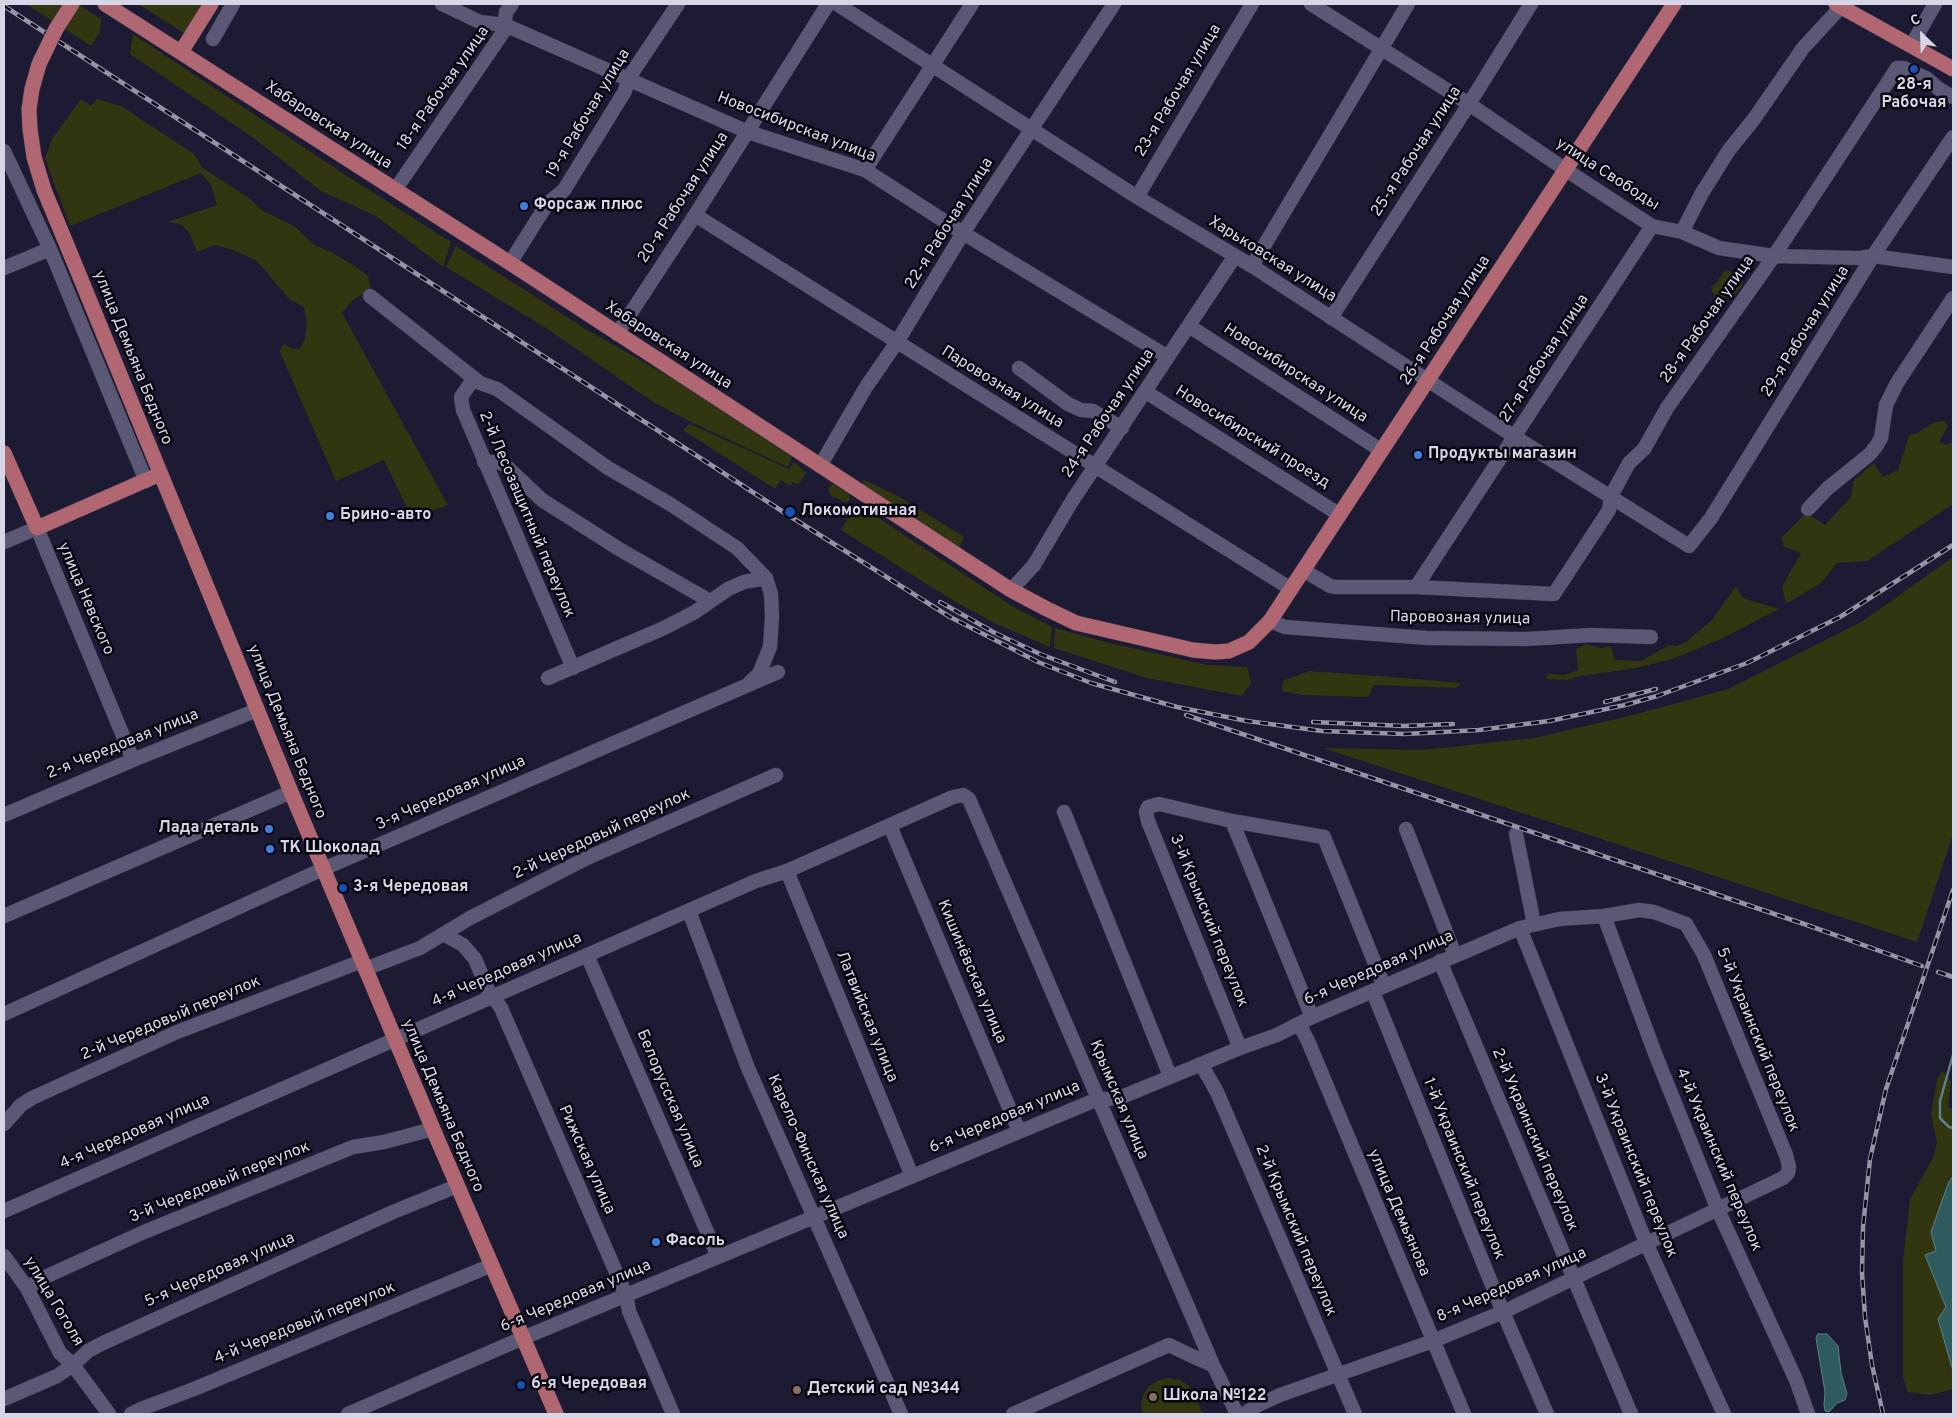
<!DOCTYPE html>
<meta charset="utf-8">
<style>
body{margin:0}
#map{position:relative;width:1957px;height:1418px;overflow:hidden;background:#1d1a33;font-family:Overpass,sans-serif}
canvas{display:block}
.frame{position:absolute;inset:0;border:5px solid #d7d6e7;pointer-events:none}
.north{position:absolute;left:1897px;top:10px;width:50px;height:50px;-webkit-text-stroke:4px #080711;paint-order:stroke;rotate:336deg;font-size:14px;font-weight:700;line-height:20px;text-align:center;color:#d7d6e7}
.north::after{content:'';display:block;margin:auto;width:18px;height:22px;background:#d7d6e7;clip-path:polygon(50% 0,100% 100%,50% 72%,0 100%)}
</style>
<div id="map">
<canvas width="1957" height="1418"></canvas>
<div class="frame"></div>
<div class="north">С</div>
</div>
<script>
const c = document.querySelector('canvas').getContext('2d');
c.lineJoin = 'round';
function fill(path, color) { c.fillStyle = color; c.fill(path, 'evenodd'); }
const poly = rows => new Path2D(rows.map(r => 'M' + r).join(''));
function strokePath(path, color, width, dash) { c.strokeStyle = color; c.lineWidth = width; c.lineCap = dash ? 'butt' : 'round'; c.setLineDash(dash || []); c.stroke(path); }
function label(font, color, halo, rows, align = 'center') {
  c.font = font + ' Overpass,sans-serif'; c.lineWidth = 5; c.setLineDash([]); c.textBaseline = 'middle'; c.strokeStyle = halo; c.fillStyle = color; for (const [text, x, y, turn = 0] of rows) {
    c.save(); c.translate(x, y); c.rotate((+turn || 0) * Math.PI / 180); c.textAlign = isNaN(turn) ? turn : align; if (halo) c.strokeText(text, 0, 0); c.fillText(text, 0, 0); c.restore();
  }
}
fill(poly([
 [26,4,78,4,101,19,100,32,91,46],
 [138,4,205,4,184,33],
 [133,34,347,176,451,242,443,267,376,216,321,191,255,139,130,54],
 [81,99,91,106,97,99,121,106,194,154,203,168,249,198,263,211,294,226,314,245,331,252,355,266,368,276,371,289,353,300,342,313,448,505,412,518,384,460,336,481,280,352,282,345,287,345,291,349,300,348,305,339,307,323,304,307,290,300,257,261,233,250,215,245,197,252,189,232,180,224,168,222,217,205,211,185,201,173,70,226,45,159,52,139],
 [456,246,584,328,682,384,792,457,788,467,691,422,653,402,546,328,446,267],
 [1728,270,1741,277,1743,281,1742,286,1734,295,1720,298,1713,293,1711,287,1718,281,1723,272],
 [1944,421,1948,426,1939,442,1947,445,1953,441,1953,504,1867,561,1837,563,1821,583,1786,604,1782,587,1801,553,1784,547,1781,538,1806,513,1825,525,1851,497,1854,480,1874,463,1883,477,1898,470,1909,435,1918,433,1934,422],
 [690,424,789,469,794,462,806,473,798,485,793,482,790,486,781,480,775,489,683,430],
 [864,480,898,496,964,537,958,551,858,487],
 [833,484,849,494,850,500,846,503,830,495,828,489],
 [857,504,1012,606,1052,627,1050,647,994,623,954,601,841,530],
 [1953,557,1953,834,1917,942,1323,748,1423,750,1534,738,1633,715,1728,689,1863,621],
 [1736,586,1743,598,1779,609,1721,639,1672,659,1636,668,1581,676,1567,680,1546,679,1548,674,1565,675,1578,670,1576,649,1586,644,1600,648,1611,646,1615,660,1641,661,1669,645,1676,646,1686,642,1712,620],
 [1055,628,1106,642,1207,665,1247,667,1251,683,1242,696,1147,678,1054,648],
 [1309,671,1393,677,1462,683,1456,688,1374,685,1368,697,1302,695,1282,691,1283,681],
 [1943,1071,1951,1082,1948,1107,1953,1109,1953,1389,1931,1395,1907,1392,1903,1376,1903,1261,1910,1199,1933,1158,1937,1142,1931,1115,1937,1079],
 [1169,1378,1180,1380,1189,1386,1195,1396,1203,1414,1143,1414,1141,1406,1143,1395,1149,1386,1159,1380]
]), '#313510');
const water = poly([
 [1953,1176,1953,1371,1938,1319,1946,1307,1925,1255,1936,1251,1931,1232,1948,1184,1953,1176],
 [1818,1334,1827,1334,1838,1346,1841,1373,1847,1394,1845,1400,1837,1403,1829,1412,1825,1411,1824,1405,1825,1392,1816,1338,1818,1334]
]);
fill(water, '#2d5b5e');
strokePath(water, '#608087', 1);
strokePath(poly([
 [1953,1055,1940,1101,1940,1118,1949,1127,1953,1128]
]), '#608087', 2.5);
const minor = poly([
 [442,4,480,22,505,25,748,132,865,170,963,233,1168,357],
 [837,4,1137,197,1252,266,1515,437,1689,546,1711,518,1873,256,1953,137],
 [1311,4,1469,104,1566,170,1652,226,1682,232,1719,248,1774,256,1860,258,1873,256,1953,267],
 [213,39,233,4],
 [1911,46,1935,4],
 [4,151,50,249,146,481],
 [865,170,972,4],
 [395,190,504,31,506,12,512,4],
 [1137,197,1252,4],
 [695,215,1291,589],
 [1682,232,1702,193,1729,150,1754,119,1803,48,1841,7],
 [510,263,547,204,564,190,625,91,628,79,678,4],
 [1252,266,1408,4],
 [4,268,50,249],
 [370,296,480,383,497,389,608,468,670,504,737,548,766,578,771,594,772,617,770,647,759,674,750,682],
 [1331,318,1469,104,1531,4],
 [1189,326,1382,451],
 [617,334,695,215,828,4],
 [1019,368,1068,404,1081,410,1093,411,1122,428],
 [474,378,461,397,463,410,573,668],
 [1146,392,1340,515],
 [484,462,497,462,505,465,542,500,619,549,710,601],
 [820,466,866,387,897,342,963,233,1114,4],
 [1808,509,1828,488,1870,454,1877,445,1881,438,1886,405,1897,383,1953,298],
 [4,542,37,528,133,760],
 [1303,570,1330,586,1336,587,1416,587,1554,594,1609,510,1611,496,1629,463,1644,449,1667,408,1774,256,1897,68,1904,68,1926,78,1939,89,1953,97],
 [1416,587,1652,226],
 [1011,590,1034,565,1072,501,1235,256],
 [1270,621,1285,627,1427,638,1526,639,1591,635,1651,637],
 [548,678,664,628,695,612,728,589,744,582,766,578],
 [1064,812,1170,1076],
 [4,815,133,760,257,710],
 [1232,821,1312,1017],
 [890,826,1019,1131],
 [1406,829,1455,955],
 [1516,834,1534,924],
 [787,871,912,1176],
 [689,911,748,1068,901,1414],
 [4,916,291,792],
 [1604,916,1656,1056,1718,1210,1796,1380,1808,1414],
 [1520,928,1647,1245,1724,1414],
 [445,935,463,945,475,959,488,990,501,1008,626,1295,629,1311,673,1414],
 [587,955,718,1257],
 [1440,961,1631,1414],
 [365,969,420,948,470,918,587,858,776,775],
 [1373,992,1503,1312,1547,1414],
 [4,1014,323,869,778,672],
 [1299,1024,1308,1041,1464,1414],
 [1240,1048,1148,821,1146,812,1148,807,1159,804,1232,821,1324,837,1384,986],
 [1201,1064,1217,1092,1355,1414],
 [4,1124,21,1105,32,1098,177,1032,362,961],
 [4,1211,756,881,787,871,953,797,963,795,969,799,1213,1365,1237,1414],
 [4,1256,27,1288,60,1353,73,1365,109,1414],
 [27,1288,45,1277,144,1232,353,1147,384,1142,433,1129],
 [4,1399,57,1376,73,1365,88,1351,103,1343,393,1212,457,1186],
 [131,1414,141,1409,194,1389,492,1265],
 [348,1414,523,1338,1098,1099,1109,1099,1124,1096,1240,1048,1277,1035,1312,1017,1520,928,1559,919,1604,916,1639,910,1654,912,1686,924,1704,955,1786,1155,1789,1166,1788,1173,1783,1178,1503,1312,1433,1341,1280,1395,1256,1406,1244,1414],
 [1013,1414,1169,1345,1192,1356,1213,1365]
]);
const major = poly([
 [105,4,510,263,1011,590,1047,609,1076,623,1193,650,1215,652,1229,651,1249,642,1270,621,1674,4],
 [1836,4,1953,69],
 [181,52,211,4],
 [71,255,291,792,433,1129,556,1414],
 [4,453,37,528,160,474]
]);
strokePath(minor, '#3a364b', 15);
strokePath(major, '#3a364b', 16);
strokePath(minor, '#5b5875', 14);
strokePath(major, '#b06771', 15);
const rail = poly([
 [4,6,788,515,950,617,1038,662,1091,683,1177,707,1247,721,1322,731,1405,734,1479,730,1549,721,1625,705,1657,696,1747,663,1840,617,1953,545],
 [940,602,995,633,1040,654,1115,682],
 [1605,702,1656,689],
 [1186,715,1807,925,1922,966],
 [1313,722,1404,726,1453,724],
 [1938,972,1953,977],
 [1883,1414,1872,1365,1865,1317,1862,1273,1863,1227,1870,1159,1886,1089,1953,890]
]);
strokePath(rail, '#9593a7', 4.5);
strokePath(rail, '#080711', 2.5, [8]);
const majorBridge = poly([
 [71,255,44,190,34,157,30,129,29,109,32,89,39,64,56,29,72,4]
]);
strokePath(majorBridge, '#3a364b', 16, []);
strokePath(majorBridge, '#b06771', 15);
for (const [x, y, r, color] of [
 [1914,69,5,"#1a4fb4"],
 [524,206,5,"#3f7fe0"],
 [1418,455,5,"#3f7fe0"],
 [790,512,6,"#1a4fb4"],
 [330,516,5,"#3f7fe0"],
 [269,829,5,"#3f7fe0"],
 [270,849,5,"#3f7fe0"],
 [343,888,5,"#1a4fb4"],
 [656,1242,5,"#3f7fe0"],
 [521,1385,5,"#1a4fb4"],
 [797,1390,5,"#8d6e63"],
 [1153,1397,5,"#8d6e63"]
]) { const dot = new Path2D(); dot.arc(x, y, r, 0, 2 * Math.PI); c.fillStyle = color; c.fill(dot); strokePath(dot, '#080711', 2); }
label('bold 16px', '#d7d6e7', '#080711', [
 ["28-я",1914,86,"center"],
 ["Рабочая",1914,104,"center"],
 ["Форсаж плюс",534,206],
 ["Продукты магазин",1428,455],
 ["Локомотивная",801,512],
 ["Брино-авто",340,516],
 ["Лада деталь",259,829,"right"],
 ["ТК Шоколад",280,849],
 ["3-я Чередовая",353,888],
 ["Фасоль",666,1242],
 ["6-я Чередовая",531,1385],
 ["Детский сад №344",807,1390],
 ["Школа №122",1163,1397]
], 'left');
label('16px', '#d7d6e7', '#080711', [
 ["18-я Рабочая улица",444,89,-55],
 ["23-я Рабочая улица",1179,91,-59],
 ["19-я Рабочая улица",589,114,-59],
 ["Хабаровская улица",328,126,33],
 ["Новосибирская улица",796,128,21],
 ["25-я Рабочая улица",1417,152,-57],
 ["улица Свободы",1607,175,33],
 ["20-я Рабочая улица",684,198,-57],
 ["22-я Рабочая улица",950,224,-58],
 ["Харьковская улица",1272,260,32],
 ["28-я Рабочая улица",1708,320,-55],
 ["26-я Рабочая улица",1446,321,-57],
 ["29-я Рабочая улица",1806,332,-58],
 ["Хабаровская улица",668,346,33],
 ["улица Демьяна Бедного",132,358,68],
 ["27-я Рабочая улица",1545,359,-57],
 ["Новосибирская улица",1295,374,33],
 ["Паровозная улица",1002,388,32],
 ["24-я Рабочая улица",1109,414,-56],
 ["Новосибирский проезд",1252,438,32],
 ["2-й Лесозащитный переулок",526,515,67],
 ["улица Невского",85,599,67],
 ["Паровозная улица",1460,619,1],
 ["улица Демьяна Бедного",286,732,68],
 ["2-я Чередовая улица",123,745,-22],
 ["3-я Чередовая улица",451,794,-24],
 ["2-й Чередовый переулок",602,835,-25],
 ["3-й Крымский переулок",1208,921,68],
 ["6-я Чередовая улица",1379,969,-24],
 ["4-я Чередовая улица",507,971,-24],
 ["Кишинёвская улица",971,972,67],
 ["Латвийская улица",866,1017,68],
 ["2-й Чередовый переулок",171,1019,-23],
 ["5-й Украинский переулок",1757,1040,68],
 ["Белорусская улица",669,1099,67],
 ["Крымская улица",1118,1100,67],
 ["улица Демьяна Бедного",442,1106,67],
 ["6-я Чередовая улица",1005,1118,-23],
 ["4-я Чередовая улица",135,1133,-24],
 ["2-й Украинский переулок",1534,1140,67],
 ["Карело-Финская улица",807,1157,66],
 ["Рижская улица",586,1160,66],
 ["4-й Украинский переулок",1718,1160,67],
 ["3-й Украинский переулок",1635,1166,68],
 ["1-й Украинский переулок",1463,1169,68],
 ["3-й Чередовый переулок",220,1183,-22],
 ["улица Демьянова",1398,1213,67],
 ["2-й Крымский переулок",1295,1231,67],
 ["5-я Чередовая улица",220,1271,-24],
 ["8-я Чередовая улица",1512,1286,-24],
 ["6-я Чередовая улица",576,1297,-23],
 ["улица Гоголя",53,1302,59],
 ["4-й Чередовый переулок",305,1324,-22]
]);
</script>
